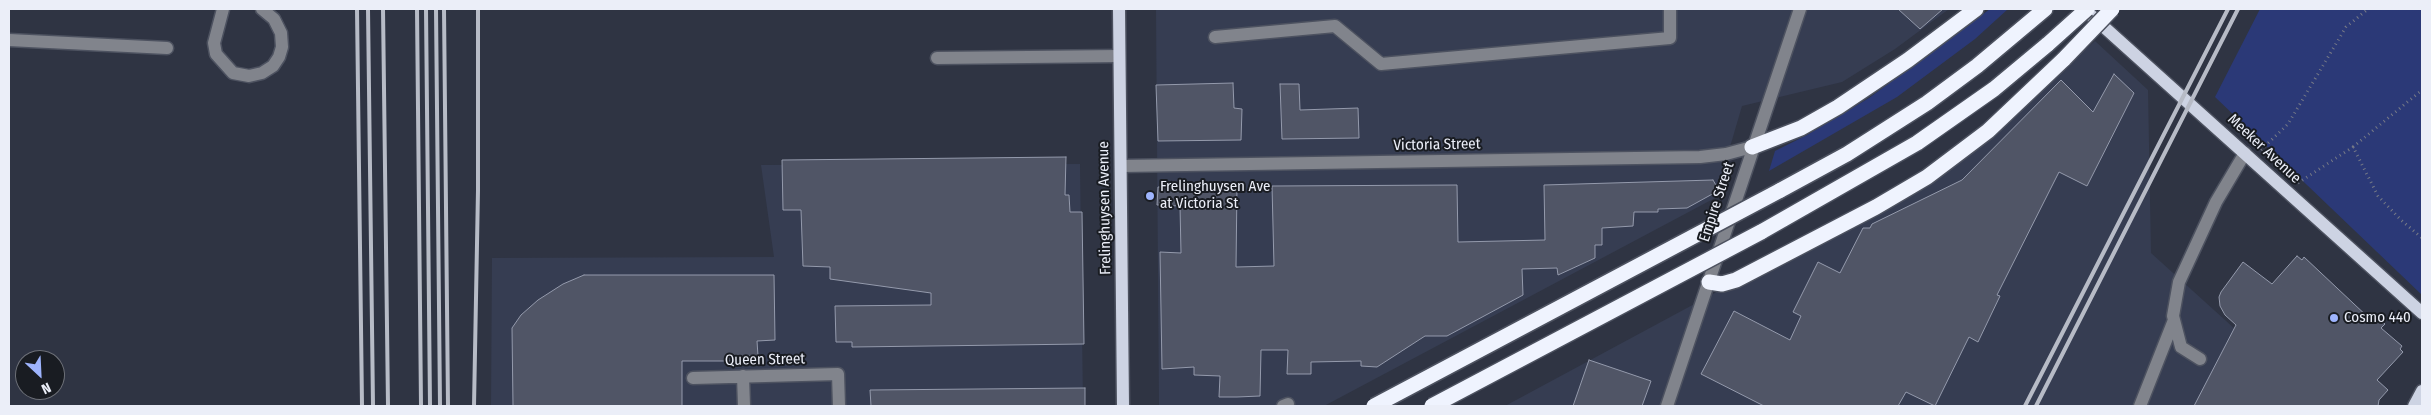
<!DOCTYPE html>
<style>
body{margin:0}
#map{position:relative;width:2431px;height:415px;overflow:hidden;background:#2f3443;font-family:"Fira Sans Condensed",sans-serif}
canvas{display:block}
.frame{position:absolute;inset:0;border:10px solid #ebeef8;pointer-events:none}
.north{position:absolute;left:15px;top:350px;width:50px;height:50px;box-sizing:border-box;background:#191c22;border:1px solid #6d7078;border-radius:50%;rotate:155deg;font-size:14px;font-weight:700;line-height:20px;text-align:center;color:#ebeef8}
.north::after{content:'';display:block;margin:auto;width:18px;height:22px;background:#9eb4fd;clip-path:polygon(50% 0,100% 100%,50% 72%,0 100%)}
</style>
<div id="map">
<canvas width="2431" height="415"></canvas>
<div class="frame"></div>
<div class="north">N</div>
</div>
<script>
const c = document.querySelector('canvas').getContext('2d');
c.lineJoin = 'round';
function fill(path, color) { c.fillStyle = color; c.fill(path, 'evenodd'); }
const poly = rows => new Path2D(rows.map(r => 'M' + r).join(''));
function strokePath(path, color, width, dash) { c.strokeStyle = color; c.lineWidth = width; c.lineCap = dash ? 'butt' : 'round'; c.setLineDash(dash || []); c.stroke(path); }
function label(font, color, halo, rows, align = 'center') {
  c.font = font + ' "Fira Sans Condensed",sans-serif'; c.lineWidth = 4; c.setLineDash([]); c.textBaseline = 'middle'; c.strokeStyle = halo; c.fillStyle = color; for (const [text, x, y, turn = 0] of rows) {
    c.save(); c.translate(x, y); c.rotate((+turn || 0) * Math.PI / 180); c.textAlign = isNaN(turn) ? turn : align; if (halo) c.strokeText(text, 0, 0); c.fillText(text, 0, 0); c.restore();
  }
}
fill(poly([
 [1156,9,1949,9,1895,49,1842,82,1742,106,1715,198,1324,406,1159,406],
 [2095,41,2148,90,2151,253,2320,406,1505,406,1945,169],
 [1080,164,1083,406,491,406,492,258,774,257,761,165]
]), '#363d52');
fill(poly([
 [1990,9,2008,9,1975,39,1897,97,1769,171,1775,151,1807,135,1869,98],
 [2260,9,2422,9,2422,295,2215,97]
]), '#2b3977');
const building = poly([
 [1898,9,1943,9,1920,29,1898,9],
 [2114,74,2134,93,2087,186,2059,172,1997,295,2000,296,1978,342,1969,337,1935,406,1906,392,1898,406,1764,406,1701,374,1734,311,1790,340,1801,316,1793,312,1818,262,1840,273,1863,228,1870,228,1872,224,1962,180,2061,80,2093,112,2114,74],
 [1233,83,1234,108,1242,109,1241,140,1158,141,1156,85,1233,83],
 [1280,84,1299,84,1300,110,1358,108,1359,138,1282,139,1280,84],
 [1066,157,1065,195,1069,195,1070,212,1082,212,1084,344,852,347,852,342,836,342,835,306,931,305,931,293,830,279,830,267,803,266,801,210,783,210,782,160,1066,157],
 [1713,180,1717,187,1716,192,1687,208,1658,209,1658,212,1634,212,1633,226,1602,228,1602,245,1595,245,1595,258,1558,275,1557,268,1522,269,1523,295,1447,336,1425,336,1377,367,1361,366,1361,361,1311,362,1311,374,1287,374,1288,350,1261,350,1260,396,1237,397,1219,397,1220,376,1194,375,1194,367,1162,369,1160,252,1181,253,1180,206,1157,205,1158,187,1237,186,1236,267,1274,266,1272,186,1457,185,1458,242,1545,240,1544,185,1713,180],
 [2297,256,2302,260,2304,257,2370,319,2374,315,2385,324,2381,328,2402,346,2400,349,2403,352,2377,380,2388,390,2379,400,2378,406,2194,406,2236,325,2225,315,2220,306,2219,297,2221,292,2243,262,2272,284,2297,256],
 [584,275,774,275,775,340,757,341,758,356,745,356,746,361,682,361,682,406,513,406,512,328,521,315,538,300,563,284,584,275],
 [1589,360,1651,381,1642,406,1573,406,1589,360],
 [1085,388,1085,406,871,406,870,390,1085,388]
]);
fill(building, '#505566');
strokePath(building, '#949aac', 1);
const minor = poly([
 [223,9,214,43,216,54,233,73,249,76,262,73,273,66,279,57,282,47,281,33,274,19,262,9],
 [1215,37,1335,26,1381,64,1670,38,1670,9],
 [9,40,167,48],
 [937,58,1119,56],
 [1121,166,1700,157,1726,154,1752,147],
 [2200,359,2181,347,2173,316,2179,282,2216,202,2245,153],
 [743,376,744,406],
 [693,378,838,374,839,406],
 [1283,406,1288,404],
 [1667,406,1800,9],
 [2140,406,2174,320]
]);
const major = poly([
 [1119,9,1123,406],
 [2084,9,2422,313],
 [2414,406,2422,391]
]);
const highway = poly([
 [1752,147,1801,128,1838,107,1908,60,1976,9],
 [1779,191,1847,154,1927,103,1977,66,2045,9],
 [1761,232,1917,143,1994,89,2048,44],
 [1709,282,1722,284,1736,280,1876,207,1927,177,1988,131,2064,59]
]);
strokePath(minor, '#4d5260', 15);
strokePath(major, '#4d5260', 15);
strokePath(highway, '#4d5260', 18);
strokePath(poly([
 [2353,147,2422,90],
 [2261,150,2288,124,2346,27,2368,9],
 [2298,183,2353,147,2378,196,2401,220,2422,238]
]), '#767a87', 3, [1, 4]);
strokePath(minor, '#81848c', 12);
strokePath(major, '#cdd3e3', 12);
strokePath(highway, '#eff3fe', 15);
strokePath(poly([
 [357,9,362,406],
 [368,9,373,406],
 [383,9,388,406],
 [417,9,421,406],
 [426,9,430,406],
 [436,9,440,406],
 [444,9,448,406],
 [474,406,478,190,478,9],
 [2025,406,2228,9],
 [2036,406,2238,9]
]), '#b7bbc6', 4);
const highwayBridge = poly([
 [2048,44,2087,9],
 [2064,59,2112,9],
 [1374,406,1779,191],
 [1432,406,1761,232]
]);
strokePath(highwayBridge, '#4d5260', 18, []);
strokePath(highwayBridge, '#eff3fe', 15);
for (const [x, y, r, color] of [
 [1150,196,5,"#9eb4fd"],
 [2334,318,5,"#9eb4fd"]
]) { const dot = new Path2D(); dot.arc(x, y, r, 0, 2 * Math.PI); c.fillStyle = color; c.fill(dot); strokePath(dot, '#191c22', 2); }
label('15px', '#ebeef8', '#191c22', [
 ["Victoria Street",1437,145,-1],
 ["Meeker Avenue",2264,149,43],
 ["Empire Street",1717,202,-72],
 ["Frelinghuysen Avenue",1105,208,-91],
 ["Queen Street",765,360,-1]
]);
label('15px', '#ebeef8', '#191c22', [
 ["Frelinghuysen Ave",1160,187],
 ["at Victoria St",1160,204],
 ["Cosmo 440",2344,318]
], 'left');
</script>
